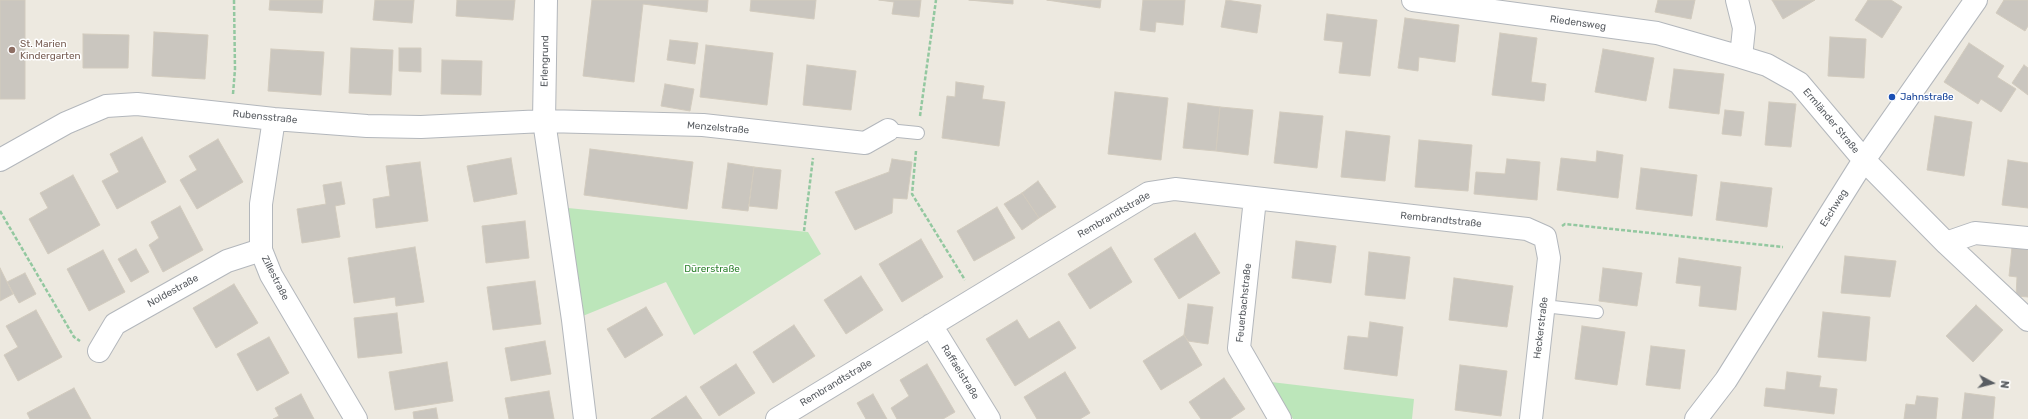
<!DOCTYPE html>
<meta charset="utf-8">
<style>
body{margin:0}
#map{position:relative;width:2028px;height:419px;overflow:hidden;background:#ede9e0;font-family:Rubik,sans-serif}
canvas{display:block}
.north{position:absolute;left:1972px;top:363px;width:40px;height:40px;-webkit-text-stroke:3px #fff;paint-order:stroke;rotate:97deg;font-size:11px;font-weight:700;line-height:16px;text-align:center;color:#595d62}
.north::after{content:'';display:block;margin:auto;width:14px;height:18px;background:#595d62;clip-path:polygon(50% 0,100% 100%,50% 72%,0 100%)}
</style>
<div id="map">
<canvas width="2028" height="419"></canvas>
<div class="north">N</div>
</div>
<script>
const c = document.querySelector('canvas').getContext('2d');
c.lineJoin = 'round';
function fill(path, color) { c.fillStyle = color; c.fill(path, 'evenodd'); }
const poly = rows => new Path2D(rows.map(r => 'M' + r).join(''));
function strokePath(path, color, width, dash) { c.strokeStyle = color; c.lineWidth = width; c.lineCap = dash ? 'butt' : 'round'; c.setLineDash(dash || []); c.stroke(path); }
function label(font, color, halo, rows, align = 'center') {
  c.font = font + ' Rubik,sans-serif'; c.lineWidth = 3; c.setLineDash([]); c.textBaseline = 'middle'; c.strokeStyle = halo; c.fillStyle = color; for (const [text, x, y, turn = 0] of rows) {
    c.save(); c.translate(x, y); c.rotate((+turn || 0) * Math.PI / 180); c.textAlign = isNaN(turn) ? turn : align; if (halo) c.strokeText(text, 0, 0); c.fillText(text, 0, 0); c.restore();
  }
}
fill(poly([
 [558,207,808,232,821,254,694,335,666,282,573,320],
 [1271,382,1414,399,1412,419,1293,419]
]), '#bce6ba');
const building = poly([
 [0,0,25,0,25,99,0,99,0,0],
 [270,0,323,0,322,13,269,10,270,0],
 [375,0,414,0,412,23,373,20,375,0],
 [457,0,515,0,513,20,456,16,457,0],
 [592,0,708,0,707,12,643,4,634,82,583,76,592,0],
 [751,0,816,0,814,19,750,11,751,0],
 [879,0,921,0,919,17,892,14,894,2,879,0],
 [969,0,1013,0,1013,4,969,0],
 [1047,0,1101,0,1100,8,1047,0],
 [1143,0,1185,0,1183,25,1156,22,1155,32,1140,30,1143,0],
 [1226,0,1261,5,1257,33,1221,27,1226,0],
 [1658,0,1695,0,1691,19,1655,12,1658,0],
 [1772,0,1815,0,1783,19,1772,0],
 [1868,0,1891,0,1902,7,1882,38,1855,20,1868,0],
 [2004,0,2028,0,2028,26,2025,31,1996,13,2004,0],
 [1327,14,1377,20,1370,76,1339,73,1343,42,1324,40,1327,14],
 [1405,18,1459,25,1455,62,1419,57,1418,71,1398,68,1405,18],
 [154,32,208,35,205,79,152,76,154,32],
 [1500,33,1537,38,1531,82,1546,84,1544,101,1492,95,1500,33],
 [83,34,129,35,128,68,83,68,83,34],
 [1830,37,1866,39,1864,78,1828,76,1830,37],
 [670,40,698,43,695,64,667,60,670,40],
 [1969,43,2004,66,1997,77,2016,89,2001,112,1981,99,1978,104,1944,82,1969,43],
 [706,45,773,53,767,105,700,97,706,45],
 [351,48,393,50,391,95,349,93,351,48],
 [399,48,421,48,421,72,399,71,399,48],
 [271,49,324,52,321,95,268,91,271,49],
 [1603,49,1654,58,1646,101,1595,92,1603,49],
 [442,60,482,61,481,95,441,94,442,60],
 [807,65,856,71,851,110,803,105,807,65],
 [2024,65,2028,68,2028,95,2012,83,2024,65],
 [1674,69,1724,74,1719,114,1669,108,1674,69],
 [956,82,984,86,982,99,1005,102,999,146,942,138,947,96,955,97,956,82],
 [665,84,694,89,690,111,661,106,665,84],
 [1115,92,1168,98,1161,160,1108,154,1115,92],
 [1769,102,1796,104,1791,147,1765,145,1769,102],
 [1188,103,1220,107,1216,151,1183,148,1188,103],
 [1220,107,1253,110,1248,155,1216,151,1220,107],
 [1725,110,1744,112,1741,136,1722,134,1725,110],
 [1280,112,1323,116,1317,168,1274,163,1280,112],
 [1935,116,1972,122,1964,176,1927,170,1935,116],
 [1346,131,1390,136,1385,181,1341,177,1346,131],
 [142,137,166,182,117,209,102,181,119,172,110,154,142,137],
 [218,139,243,182,197,209,180,180,197,170,189,156,218,139],
 [1419,140,1472,145,1468,191,1415,187,1419,140],
 [590,149,693,162,687,209,584,195,590,149],
 [1597,151,1623,155,1618,198,1557,190,1561,158,1596,162,1597,151],
 [511,158,517,194,474,202,467,166,511,158],
 [892,159,912,162,907,199,893,198,892,213,855,230,835,192,889,172,892,159],
 [1507,159,1540,162,1537,200,1474,194,1476,172,1505,174,1507,159],
 [2008,160,2028,163,2028,208,2002,205,2008,160],
 [420,162,428,221,376,228,373,199,390,196,386,166,420,162],
 [728,163,754,167,748,211,722,208,728,163],
 [754,167,781,170,777,209,749,206,754,167],
 [1641,168,1697,175,1692,216,1636,209,1641,168],
 [73,175,100,225,48,254,29,219,48,208,40,193,73,175],
 [1038,181,1056,207,1039,218,1022,193,1038,181],
 [341,182,345,204,335,206,340,237,302,243,297,209,326,204,323,185,341,182],
 [1721,182,1772,188,1767,227,1716,220,1721,182],
 [1022,193,1039,218,1022,230,1004,204,1022,193],
 [180,206,203,250,163,272,149,245,159,238,151,222,180,206],
 [997,207,1015,238,974,261,957,231,997,207],
 [525,221,529,258,486,263,482,226,525,221],
 [1195,233,1220,273,1179,299,1154,259,1195,233],
 [921,239,943,277,902,302,879,264,921,239],
 [1296,241,1336,246,1331,283,1292,278,1296,241],
 [415,247,424,302,396,306,395,297,354,303,348,258,415,247],
 [1111,247,1132,282,1090,309,1068,274,1111,247],
 [2012,247,2028,249,2028,297,2016,296,2017,277,2009,276,2012,247],
 [136,249,149,272,131,282,118,259,136,249],
 [103,250,125,292,89,311,67,269,103,250],
 [1369,252,1410,257,1405,299,1365,295,1369,252],
 [1845,256,1896,261,1890,297,1841,293,1845,256],
 [1679,258,1741,267,1736,310,1699,306,1701,286,1676,283,1679,258],
 [0,268,13,294,0,301,0,268],
 [1603,268,1642,273,1637,306,1599,301,1603,268],
 [25,273,36,294,19,303,7,282,25,273],
 [861,276,883,310,846,334,824,300,861,276],
 [1454,278,1513,286,1507,327,1449,320,1454,278],
 [535,281,541,324,493,330,487,287,535,281],
 [234,284,258,323,216,348,193,308,234,284],
 [1188,304,1213,307,1208,344,1188,341,1184,335,1188,304],
 [1976,305,2003,330,1973,362,1946,336,1976,305],
 [646,307,663,335,625,358,607,329,646,307],
 [36,310,62,357,18,381,4,355,18,347,6,326,36,310],
 [1823,312,1870,317,1866,361,1818,357,1823,312],
 [397,313,402,353,358,358,354,318,397,313],
 [1017,320,1029,339,1059,321,1076,348,1015,386,986,339,1017,320],
 [1370,322,1403,327,1397,376,1344,369,1348,336,1368,338,1370,322],
 [794,325,815,356,773,383,753,352,794,325],
 [1582,326,1625,332,1617,385,1575,379,1582,326],
 [1184,335,1202,365,1161,390,1143,361,1184,335],
 [269,337,289,373,257,391,237,354,269,337],
 [545,341,551,374,511,381,505,348,545,341],
 [1651,346,1685,350,1680,389,1646,385,1651,346],
 [447,362,453,401,395,410,389,372,447,362],
 [736,364,755,393,719,416,700,387,736,364],
 [927,364,955,412,943,419,897,419,891,408,909,396,900,380,927,364],
 [1460,365,1507,371,1501,416,1455,410,1460,365],
 [1065,372,1090,413,1080,419,1037,419,1024,397,1065,372],
 [1787,372,1821,376,1819,387,1837,389,1834,414,1764,406,1766,388,1785,390,1787,372],
 [1224,378,1245,409,1230,419,1201,419,1189,402,1224,378],
 [74,388,91,419,30,419,27,413,74,388],
 [549,391,554,419,509,419,505,398,549,391],
 [1965,393,1995,397,1993,419,1962,419,1965,393],
 [301,394,314,419,273,419,279,416,275,408,301,394],
 [873,394,887,419,866,419,857,403,873,394],
 [686,396,702,419,651,419,686,396],
 [1917,396,1938,398,1936,419,1904,419,1906,404,1915,405,1917,396],
 [436,408,438,419,414,419,413,412,436,408]
]);
fill(building, '#cac6bf');
strokePath(building, '#d2cbbe', 1);
const service = poly([
 [888,130,918,133],
 [1544,306,1597,312]
]);
const minor = poly([
 [546,0,544,121,573,320,585,419],
 [1413,0,1657,33,1741,57],
 [1737,0,1744,28,1741,57,1767,65,1799,83,1864,160,1946,243,2028,320],
 [274,119,261,204,261,250,271,275,356,419],
 [0,160,66,123,106,106,137,104,274,119,367,126,421,127,544,121,703,125,865,143,888,130],
 [1255,199,1239,348,1280,419],
 [1946,243,1975,233,2028,238],
 [931,325,989,419],
 [99,351,115,324,227,261,261,250],
 [777,419,1149,193,1175,189,1527,229,1545,237,1549,258,1531,419],
 [1696,419,1726,380,1864,160,1976,0]
]);
strokePath(service, '#b3b7bc', 14);
strokePath(minor, '#b3b7bc', 24);
strokePath(poly([
 [233,94,235,69,234,0],
 [920,116,936,0],
 [916,151,912,194,965,280],
 [0,211,74,337,80,341],
 [1562,226,1565,224,1783,247],
 [804,231,813,158]
]), '#93c8a0', 2.5, [4, 2]);
strokePath(service, '#fff', 12);
strokePath(minor, '#fff', 22);
for (const [x, y, r, color] of [
 [12,50,4,"#8d6e63"],
 [1892,97,4,"#1a4fb4"]
]) { const dot = new Path2D(); dot.arc(x, y, r, 0, 2 * Math.PI); c.fillStyle = color; c.fill(dot); strokePath(dot, '#fff', 1.5); }
label('10px', '#595d62', '#fff', [
 ["Riedensweg",1578,23,8],
 ["Erlengrund",545,61,-89],
 ["Rubensstraße",265,117,6],
 ["Ermländer Straße",1831,121,50],
 ["Menzelstraße",718,128,5],
 ["Eschweg",1834,208,-58],
 ["Rembrandtstraße",1114,215,-30],
 ["Rembrandtstraße",1441,220,6],
 ["Zillestraße",275,278,63],
 ["Noldestraße",173,291,-29],
 ["Feuerbachstraße",1244,303,-84],
 ["Heckerstraße",1541,328,-83],
 ["Raffaelstraße",960,372,58],
 ["Rembrandtstraße",836,383,-31]
]);
label('10px', '#785e54', '#fff', [
 ["St. Marien",20,44],
 ["Kindergarten",20,56]
], 'left');
label('10px', '#164399', '#fff', [
 ["Jahnstraße",1900,97]
], 'left');
label('10px', '#2f8330', '#fff', [
 ["Dürerstraße",712,269]
]);
</script>
